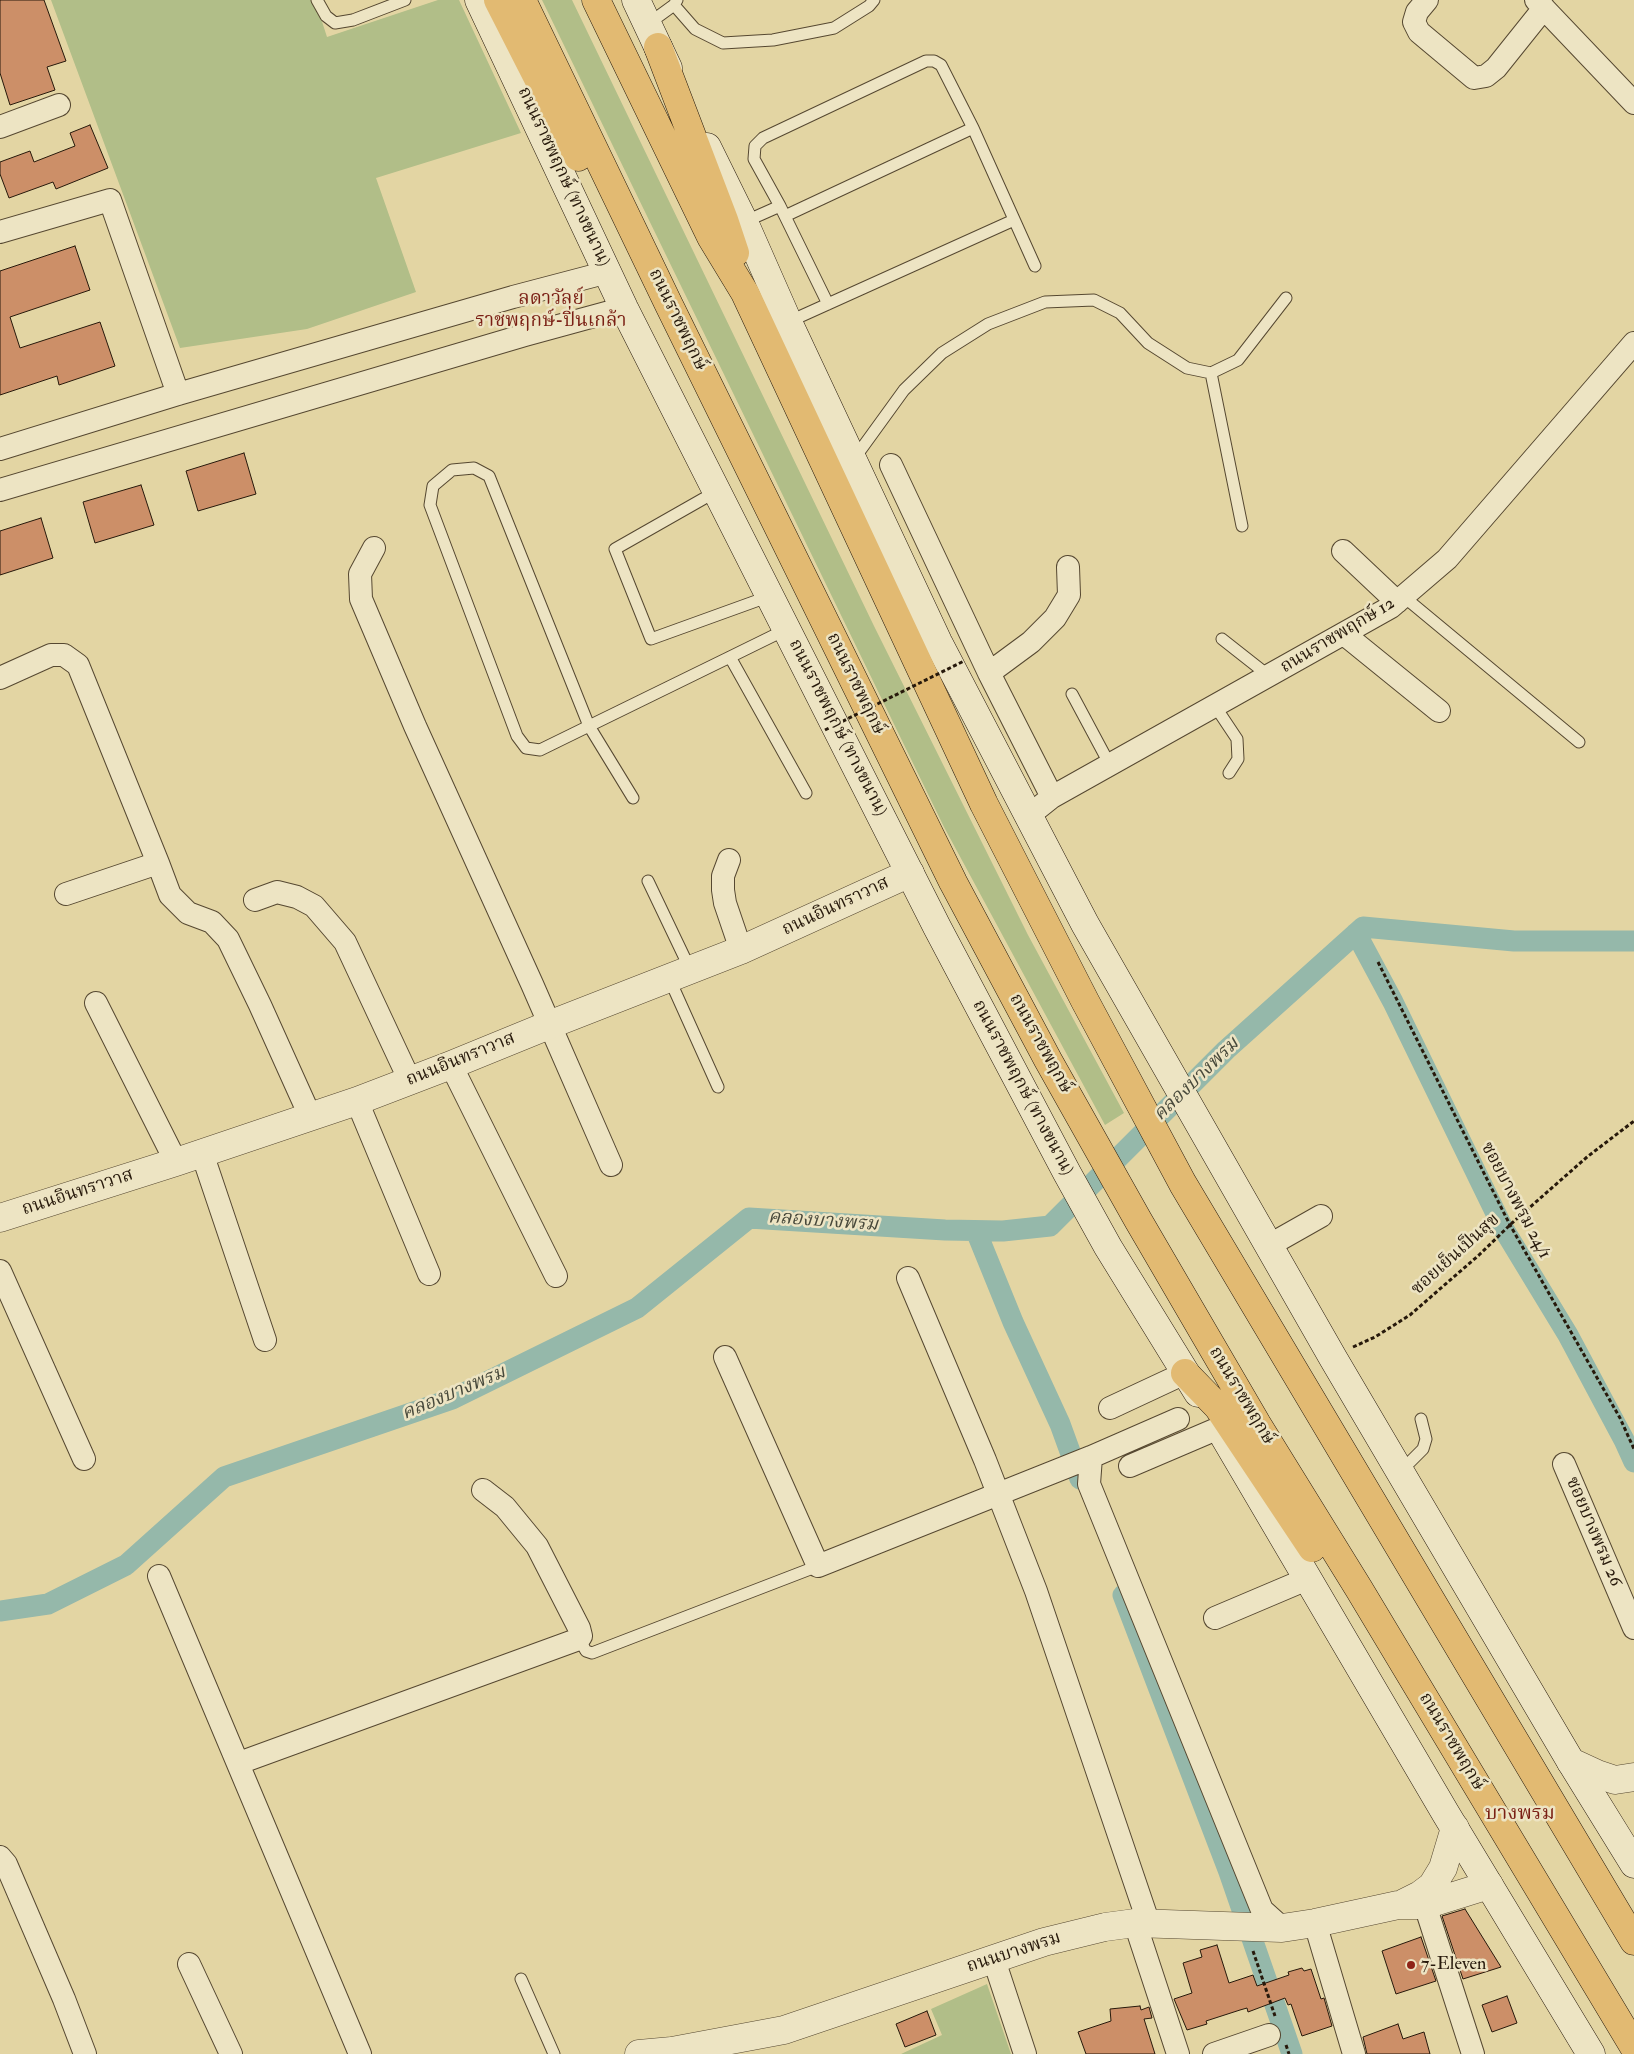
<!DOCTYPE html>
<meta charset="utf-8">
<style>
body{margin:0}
canvas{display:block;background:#e3d5a3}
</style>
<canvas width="1634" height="2054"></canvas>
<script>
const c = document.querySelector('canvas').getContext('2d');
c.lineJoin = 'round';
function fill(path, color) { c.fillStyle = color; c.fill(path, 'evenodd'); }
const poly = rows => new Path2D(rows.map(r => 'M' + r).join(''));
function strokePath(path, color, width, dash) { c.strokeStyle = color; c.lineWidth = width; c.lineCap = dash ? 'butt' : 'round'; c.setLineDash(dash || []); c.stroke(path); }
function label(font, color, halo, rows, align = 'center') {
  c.font = font + ' "IM FELL Double Pica","Noto Serif Thai",serif'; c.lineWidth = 5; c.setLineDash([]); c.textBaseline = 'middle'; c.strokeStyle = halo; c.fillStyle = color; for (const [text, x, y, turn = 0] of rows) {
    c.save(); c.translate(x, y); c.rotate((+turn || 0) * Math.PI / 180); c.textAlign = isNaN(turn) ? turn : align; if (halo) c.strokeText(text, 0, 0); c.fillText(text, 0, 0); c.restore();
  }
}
fill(poly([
 [51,0,315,0,327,37,438,0,459,0,521,133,376,178,416,292,307,329,180,348],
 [542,0,572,0,874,626,1028,935,1124,1113,1105,1125,944,827],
 [987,1984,1011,2054,901,2054,942,2035,931,2009]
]), '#b1be88');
strokePath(poly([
 [1356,933,1393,1002,1503,1228,1568,1335,1624,1440,1634,1462],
 [976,1231,1013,1322,1060,1424,1080,1479],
 [1123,1595,1229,1872,1292,2054],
 [0,1611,48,1604,126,1565,224,1477,452,1399,637,1308,749,1218,945,1230,1003,1231,1050,1226,1226,1050,1363,927,1514,941,1634,941]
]), '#95b8aa', 21);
const building = poly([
 [0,0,44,0,66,61,47,67,55,90,10,105,0,73,0,0],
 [90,125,108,168,56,189,53,182,9,198,0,174,0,162,30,151,34,162,75,146,70,133,90,125],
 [75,246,90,290,10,317,20,348,100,322,115,366,59,385,57,376,0,395,0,271,75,246],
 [244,453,256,494,198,511,186,471,244,453],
 [141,485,154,525,95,543,83,502,141,485],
 [41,518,53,558,0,575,0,531,41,518],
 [1465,1909,1501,1967,1463,1979,1442,1916,1465,1909],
 [1421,1937,1436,1981,1396,1994,1382,1951,1421,1937],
 [1217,1945,1229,1983,1253,1975,1257,1986,1289,1975,1288,1972,1302,1968,1304,1971,1311,1969,1321,1999,1324,1998,1332,2026,1302,2036,1291,2004,1288,2005,1285,1998,1248,2012,1247,2008,1240,2010,1206,2021,1207,2024,1187,2030,1174,1999,1192,1993,1183,1963,1202,1957,1200,1950,1217,1945],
 [1507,1996,1517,2023,1492,2032,1482,2005,1507,1996],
 [1140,2006,1141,2010,1149,2007,1152,2018,1144,2019,1155,2054,1086,2054,1078,2032,1111,2021,1110,2009,1140,2006],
 [927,2011,936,2035,905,2047,896,2024,927,2011],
 [1398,2024,1403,2039,1424,2032,1430,2054,1367,2054,1363,2037,1398,2024]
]);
fill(building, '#cc8f68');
strokePath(building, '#27190b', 1);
const service = poly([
 [317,0,326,16,335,23,353,20,405,0],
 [674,5,695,29,723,43,773,40,834,28,869,6,874,0],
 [648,24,674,5,677,0],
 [785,216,973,128],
 [744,222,780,206],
 [828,304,780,206,754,159,755,146,763,138,926,61,934,61,941,65,973,128,1035,266],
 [788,322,1014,220],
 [1211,373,1242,526],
 [854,459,904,390,942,353,988,324,1045,302,1094,300,1120,313,1148,343,1187,368,1211,373,1238,360,1286,298],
 [717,491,615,549,651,639,770,596],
 [1403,596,1579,742],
 [1222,639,1269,676],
 [730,657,806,793],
 [1072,694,1110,765],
 [1215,706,1237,739,1238,759,1229,773],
 [633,798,589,726,489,476,474,468,452,470,433,486,430,505,517,736,526,748,540,750,589,726,730,657,787,629],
 [648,881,690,969],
 [669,978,718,1087],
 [1400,1472,1423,1449,1426,1439,1421,1419],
 [579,1639,586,1651,592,1653,818,1566],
 [521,1979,554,2054]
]);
const minor = poly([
 [1427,0,1417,12,1414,22,1419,32,1474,78,1486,76,1496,68,1544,8],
 [1536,0,1634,103],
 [0,127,59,105],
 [0,232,110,200,178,394],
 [0,449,178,394,513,297,608,272],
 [891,465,989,673,1052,797],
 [0,490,525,335,624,308],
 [374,548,360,574,361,599,415,726,532,984,611,1165],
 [1343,551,1397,602],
 [1344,634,1439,711],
 [989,673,1031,642,1055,618,1069,595,1068,567],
 [0,678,51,655,64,655,78,665,158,863,170,895,188,913,212,922,228,939,260,1005,310,1116],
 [1027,817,1052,797,1391,607,1447,559,1634,343],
 [729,860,723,876,723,890,725,903,741,950],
 [66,894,158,863],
 [255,900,277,892,297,897,314,906,345,942,410,1081],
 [96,1003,176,1162],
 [451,1065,556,1276],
 [357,1101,429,1274],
 [202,1153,265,1340],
 [1268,1246,1321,1216],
 [0,1271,84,1459],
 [908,1278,985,1460,1036,1591,1149,1924],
 [725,1357,818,1566,1091,1457,1178,1419],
 [1110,1408,1185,1373],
 [1091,1457,1089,1484,1262,1910,1282,1928],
 [1564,1464,1634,1628],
 [1130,1466,1219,1428],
 [159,1576,360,2054],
 [1215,1618,1307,1579],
 [239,1763,579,1639,581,1636,579,1628,537,1546,505,1507,483,1490],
 [0,1857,6,1864,64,1999,85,2054],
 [1425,1905,1473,2054],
 [1135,1923,1178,2054],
 [1315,1923,1354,2054],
 [994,1960,1025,2054],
 [189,1964,231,2054],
 [1214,2054,1269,2035]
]);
const tertiary = poly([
 [0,1218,176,1162,357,1101,451,1065,549,1025,741,950,910,873],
 [1571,1762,1597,1774,1615,1780,1634,1777],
 [1404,1903,1420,1895,1432,1886,1443,1868,1455,1828],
 [639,2054,672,2051,784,2030,1044,1942,1105,1927,1135,1923,1282,1928,1315,1923,1398,1905,1425,1905,1489,1885]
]);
const secondary = poly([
 [479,0,624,308,937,927,1067,1173,1108,1247,1198,1393],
 [636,0,668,68],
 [707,147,744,222,788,322,938,642,1085,924,1333,1358,1571,1762,1634,1864],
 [1225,1438,1446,1814,1591,2054]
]);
const primary = poly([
 [498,0,578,157],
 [522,0,669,305,953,882,1048,1060,1138,1220,1257,1424,1359,1589,1634,2047],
 [596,0,711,237,745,293,984,804,1085,1001,1183,1184,1634,1941],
 [658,47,724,220,735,253],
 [1185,1373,1218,1407,1312,1548]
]);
strokePath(service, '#564831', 13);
strokePath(minor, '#564831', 24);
strokePath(tertiary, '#564831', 29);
strokePath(secondary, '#27190b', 29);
strokePath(primary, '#27190b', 29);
strokePath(poly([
 [1378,962,1510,1225,1620,1418,1634,1449],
 [1353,1347,1375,1337,1410,1315,1479,1255,1512,1223,1587,1157,1634,1121],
 [1253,1951,1275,2016],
 [1286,2045,1289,2054]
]), '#27190b', 3, [4, 2.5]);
strokePath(service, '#ede4c3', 11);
strokePath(minor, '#ede4c3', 22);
strokePath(tertiary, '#ede4c3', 28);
strokePath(secondary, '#ede4c3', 28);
strokePath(primary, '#e2ba72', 28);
strokePath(poly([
 [825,730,964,661]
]), '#27190b', 3, [4, 2.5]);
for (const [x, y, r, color] of [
 [1411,1965,5,"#8f2418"]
]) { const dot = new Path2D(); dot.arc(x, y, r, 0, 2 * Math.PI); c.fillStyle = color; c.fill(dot); strokePath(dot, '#ede4c3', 2); }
label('18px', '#27190b', '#ede4c3', [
 ["ถนนราชพฤกษ์ (ทางขนาน)",563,177,65],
 ["ถนนราชพฤกษ์",677,320,64],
 ["ถนนราชพฤกษ์ 12",1338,636,-31],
 ["ถนนราชพฤกษ์",855,684,64],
 ["ถนนราชพฤกษ์ (ทางขนาน)",837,728,63],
 ["ถนนอินทราวาส",836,907,-25],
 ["ถนนราชพฤกษ์",1040,1044,61],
 ["ถนนอินทราวาส",461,1060,-22],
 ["ถนนราชพฤกษ์ (ทางขนาน)",1022,1088,62],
 ["ถนนอินทราวาส",78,1193,-18],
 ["ซอยบางพรม 24/1",1515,1201,62],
 ["ซอยเย็นเป็นสุข",1456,1255,-42],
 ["ถนนราชพฤกษ์",1241,1396,59],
 ["ซอยบางพรม 26",1593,1532,67],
 ["ถนนราชพฤกษ์",1451,1742,59],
 ["ถนนบางพรม",1014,1953,-18]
]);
label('18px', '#27190b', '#ede4c3', [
 ["7-Eleven",1421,1965]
], 'left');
label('19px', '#7a1f14', '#ede4c3', [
 ["ลดาวัลย์",551,300],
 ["ราชพฤกษ์-ปิ่นเกล้า",551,322]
]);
label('italic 19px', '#48493b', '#ede4c3', [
 ["คลองบางพรม",1197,1080,-44],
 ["คลองบางพรม",823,1222,4],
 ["คลองบางพรม",454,1394,-23]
]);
label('20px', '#7a1f14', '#ede4c3', [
 ["บางพรม",1520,1815]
]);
</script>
